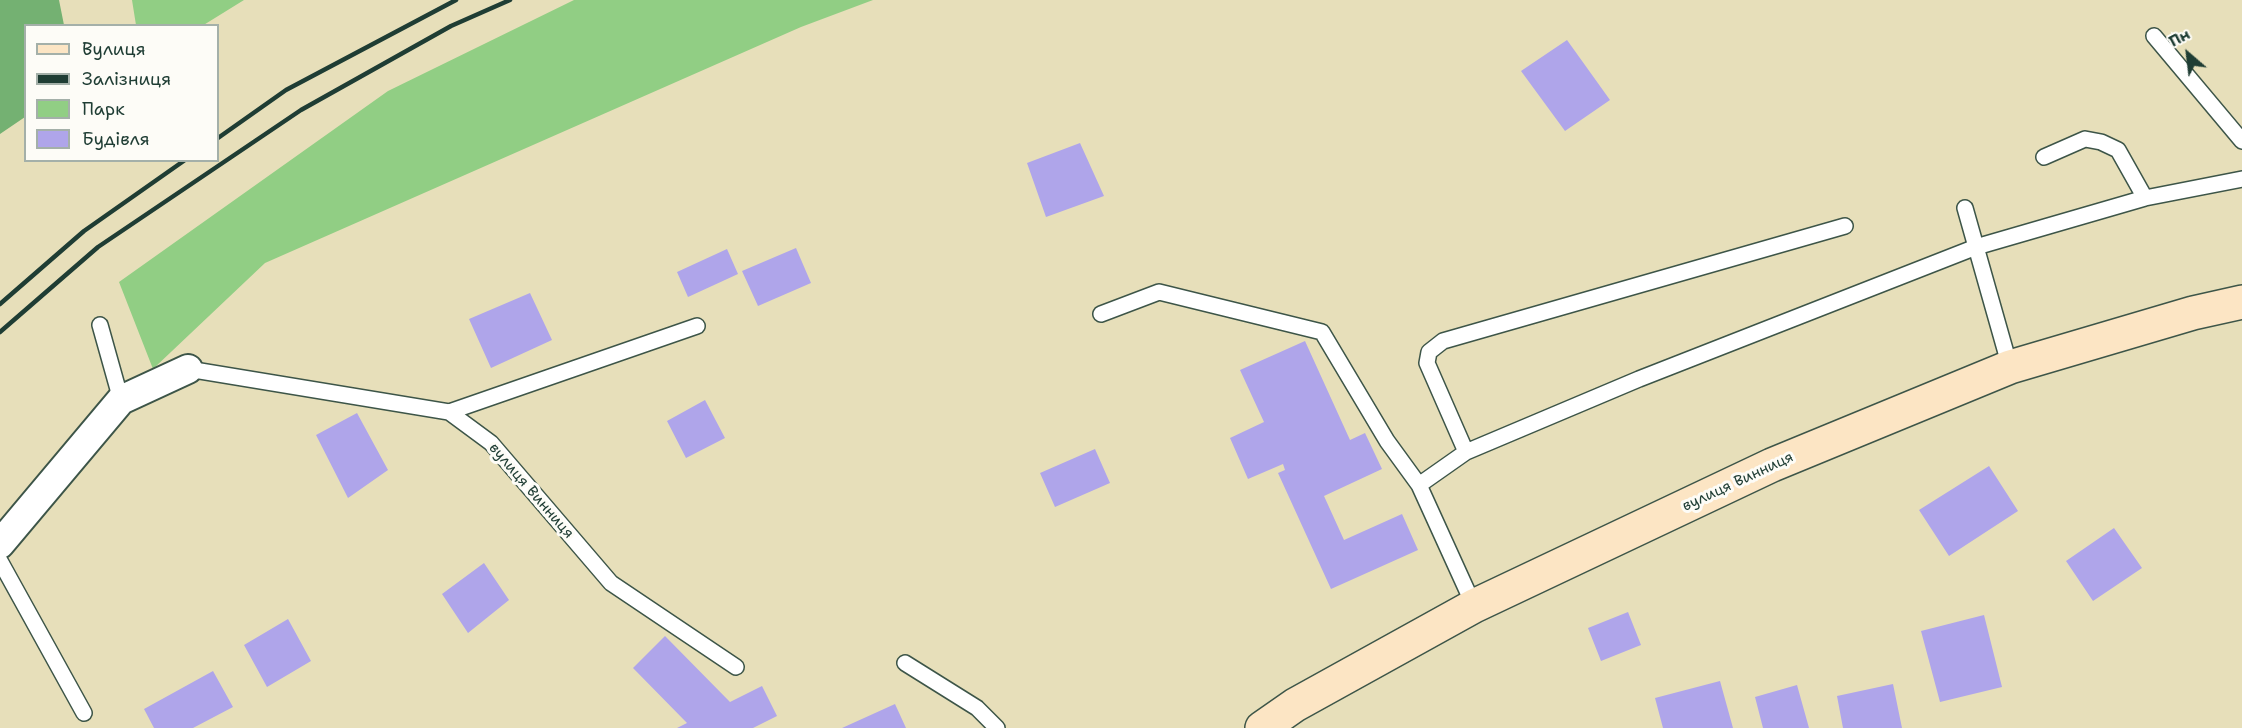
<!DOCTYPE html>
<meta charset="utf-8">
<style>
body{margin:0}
#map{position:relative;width:2242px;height:728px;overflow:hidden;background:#e7dfba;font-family:"Shantell Sans",sans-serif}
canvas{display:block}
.legend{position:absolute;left:24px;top:24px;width:195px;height:138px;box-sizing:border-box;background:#fdfcf7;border:2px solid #a4b0a9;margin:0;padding:8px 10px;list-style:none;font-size:18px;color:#1f3d34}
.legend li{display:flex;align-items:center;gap:12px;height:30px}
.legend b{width:30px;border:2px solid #a4b0a9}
.north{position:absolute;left:2158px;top:24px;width:60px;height:60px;-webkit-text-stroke:4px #fdfcf7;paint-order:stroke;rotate:332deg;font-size:16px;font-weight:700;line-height:24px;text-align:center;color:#1f3d34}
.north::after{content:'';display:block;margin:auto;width:21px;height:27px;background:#1f3d34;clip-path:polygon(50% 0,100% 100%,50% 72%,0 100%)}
</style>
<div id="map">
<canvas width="2242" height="728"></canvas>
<ul class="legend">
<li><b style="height:8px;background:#fce5c4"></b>Вулиця</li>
<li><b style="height:8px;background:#1f3d34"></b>Залізниця</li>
<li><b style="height:16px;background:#91ce84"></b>Парк</li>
<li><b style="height:16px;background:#afa5ea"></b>Будівля</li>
</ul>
<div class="north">Пн</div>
</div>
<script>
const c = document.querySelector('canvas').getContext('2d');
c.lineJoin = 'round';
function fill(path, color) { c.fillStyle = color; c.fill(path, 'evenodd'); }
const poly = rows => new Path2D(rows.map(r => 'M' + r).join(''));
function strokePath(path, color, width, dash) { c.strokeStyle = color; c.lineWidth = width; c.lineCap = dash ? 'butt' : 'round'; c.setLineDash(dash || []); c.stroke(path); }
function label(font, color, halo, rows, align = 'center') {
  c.font = font + ' "Shantell Sans",sans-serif'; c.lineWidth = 6; c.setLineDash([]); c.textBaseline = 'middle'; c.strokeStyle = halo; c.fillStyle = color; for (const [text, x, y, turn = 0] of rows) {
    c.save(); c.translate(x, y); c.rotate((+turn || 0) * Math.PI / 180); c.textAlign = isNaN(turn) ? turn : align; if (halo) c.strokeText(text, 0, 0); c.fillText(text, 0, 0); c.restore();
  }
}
fill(poly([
 [132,0,244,0,202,26,136,25],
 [574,0,873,0,801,27,265,263,153,369,119,282,388,91]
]), '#91ce84');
fill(poly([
 [0,0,59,0,64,25,26,26,25,117,0,134]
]), '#74b172');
fill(poly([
 [1567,40,1610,100,1565,131,1521,71],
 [1080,143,1104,196,1046,217,1027,163],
 [796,248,811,283,758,306,742,271],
 [727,249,738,274,688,297,677,272],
 [530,293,552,340,491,368,469,319],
 [1305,341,1350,440,1365,433,1382,469,1324,496,1344,540,1402,514,1418,550,1331,589,1278,473,1285,470,1283,464,1248,479,1230,438,1264,422,1240,370],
 [705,400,725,438,686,458,667,421],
 [357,413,388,470,348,498,316,435],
 [1095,449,1110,483,1055,507,1040,473],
 [1989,466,2018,511,1949,556,1919,510],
 [2114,528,2142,568,2093,601,2066,561],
 [484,563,509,600,468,633,442,594],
 [1628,612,1641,645,1601,661,1588,628],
 [1984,615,2002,687,1940,702,1921,631],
 [288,619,311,661,267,687,244,645],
 [665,636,730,702,762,686,777,716,753,728,677,728,687,723,633,668],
 [213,671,233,707,193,728,154,728,144,709],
 [1720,681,1733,728,1663,728,1655,698],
 [1893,684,1902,728,1843,728,1837,696],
 [1797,685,1809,728,1763,728,1755,697],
 [895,704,906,728,842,728]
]), '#afa5ea');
const service = poly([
 [2154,36,2242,141],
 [2044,157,2085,139,2101,142,2118,150,2145,198],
 [1965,208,2010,367],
 [1101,314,1159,292,1322,332,1387,441,1419,485,1474,606],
 [100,325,121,400],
 [188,369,449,412,491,443,611,583,736,667],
 [449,412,697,326],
 [1466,452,1427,363,1429,352,1443,341,1845,226],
 [1419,485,1466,452,1639,379,1976,247,2145,198,2242,179],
 [0,561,84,713],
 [905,663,977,708,997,728]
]);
const minor = poly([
 [0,544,121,400,188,369]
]);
const secondary = poly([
 [1262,728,1295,705,1474,606,1772,465,2010,367,2193,313,2242,302]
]);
strokePath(service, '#3d5548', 18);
strokePath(minor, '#3d5548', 32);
strokePath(secondary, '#3d5548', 36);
strokePath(service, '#fff', 15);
strokePath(minor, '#fff', 28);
strokePath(secondary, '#fce5c4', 33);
strokePath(poly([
 [218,138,286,90,456,0],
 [0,304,84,231,185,160],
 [0,332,98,247,301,110,451,26,510,0]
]), '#1f3d34', 4.5);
label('15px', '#1f3d34', '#fdfcf7', [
 ["вулиця Винниця",1738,482,-25],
 ["вулиця Винниця",531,491,49]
]);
</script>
